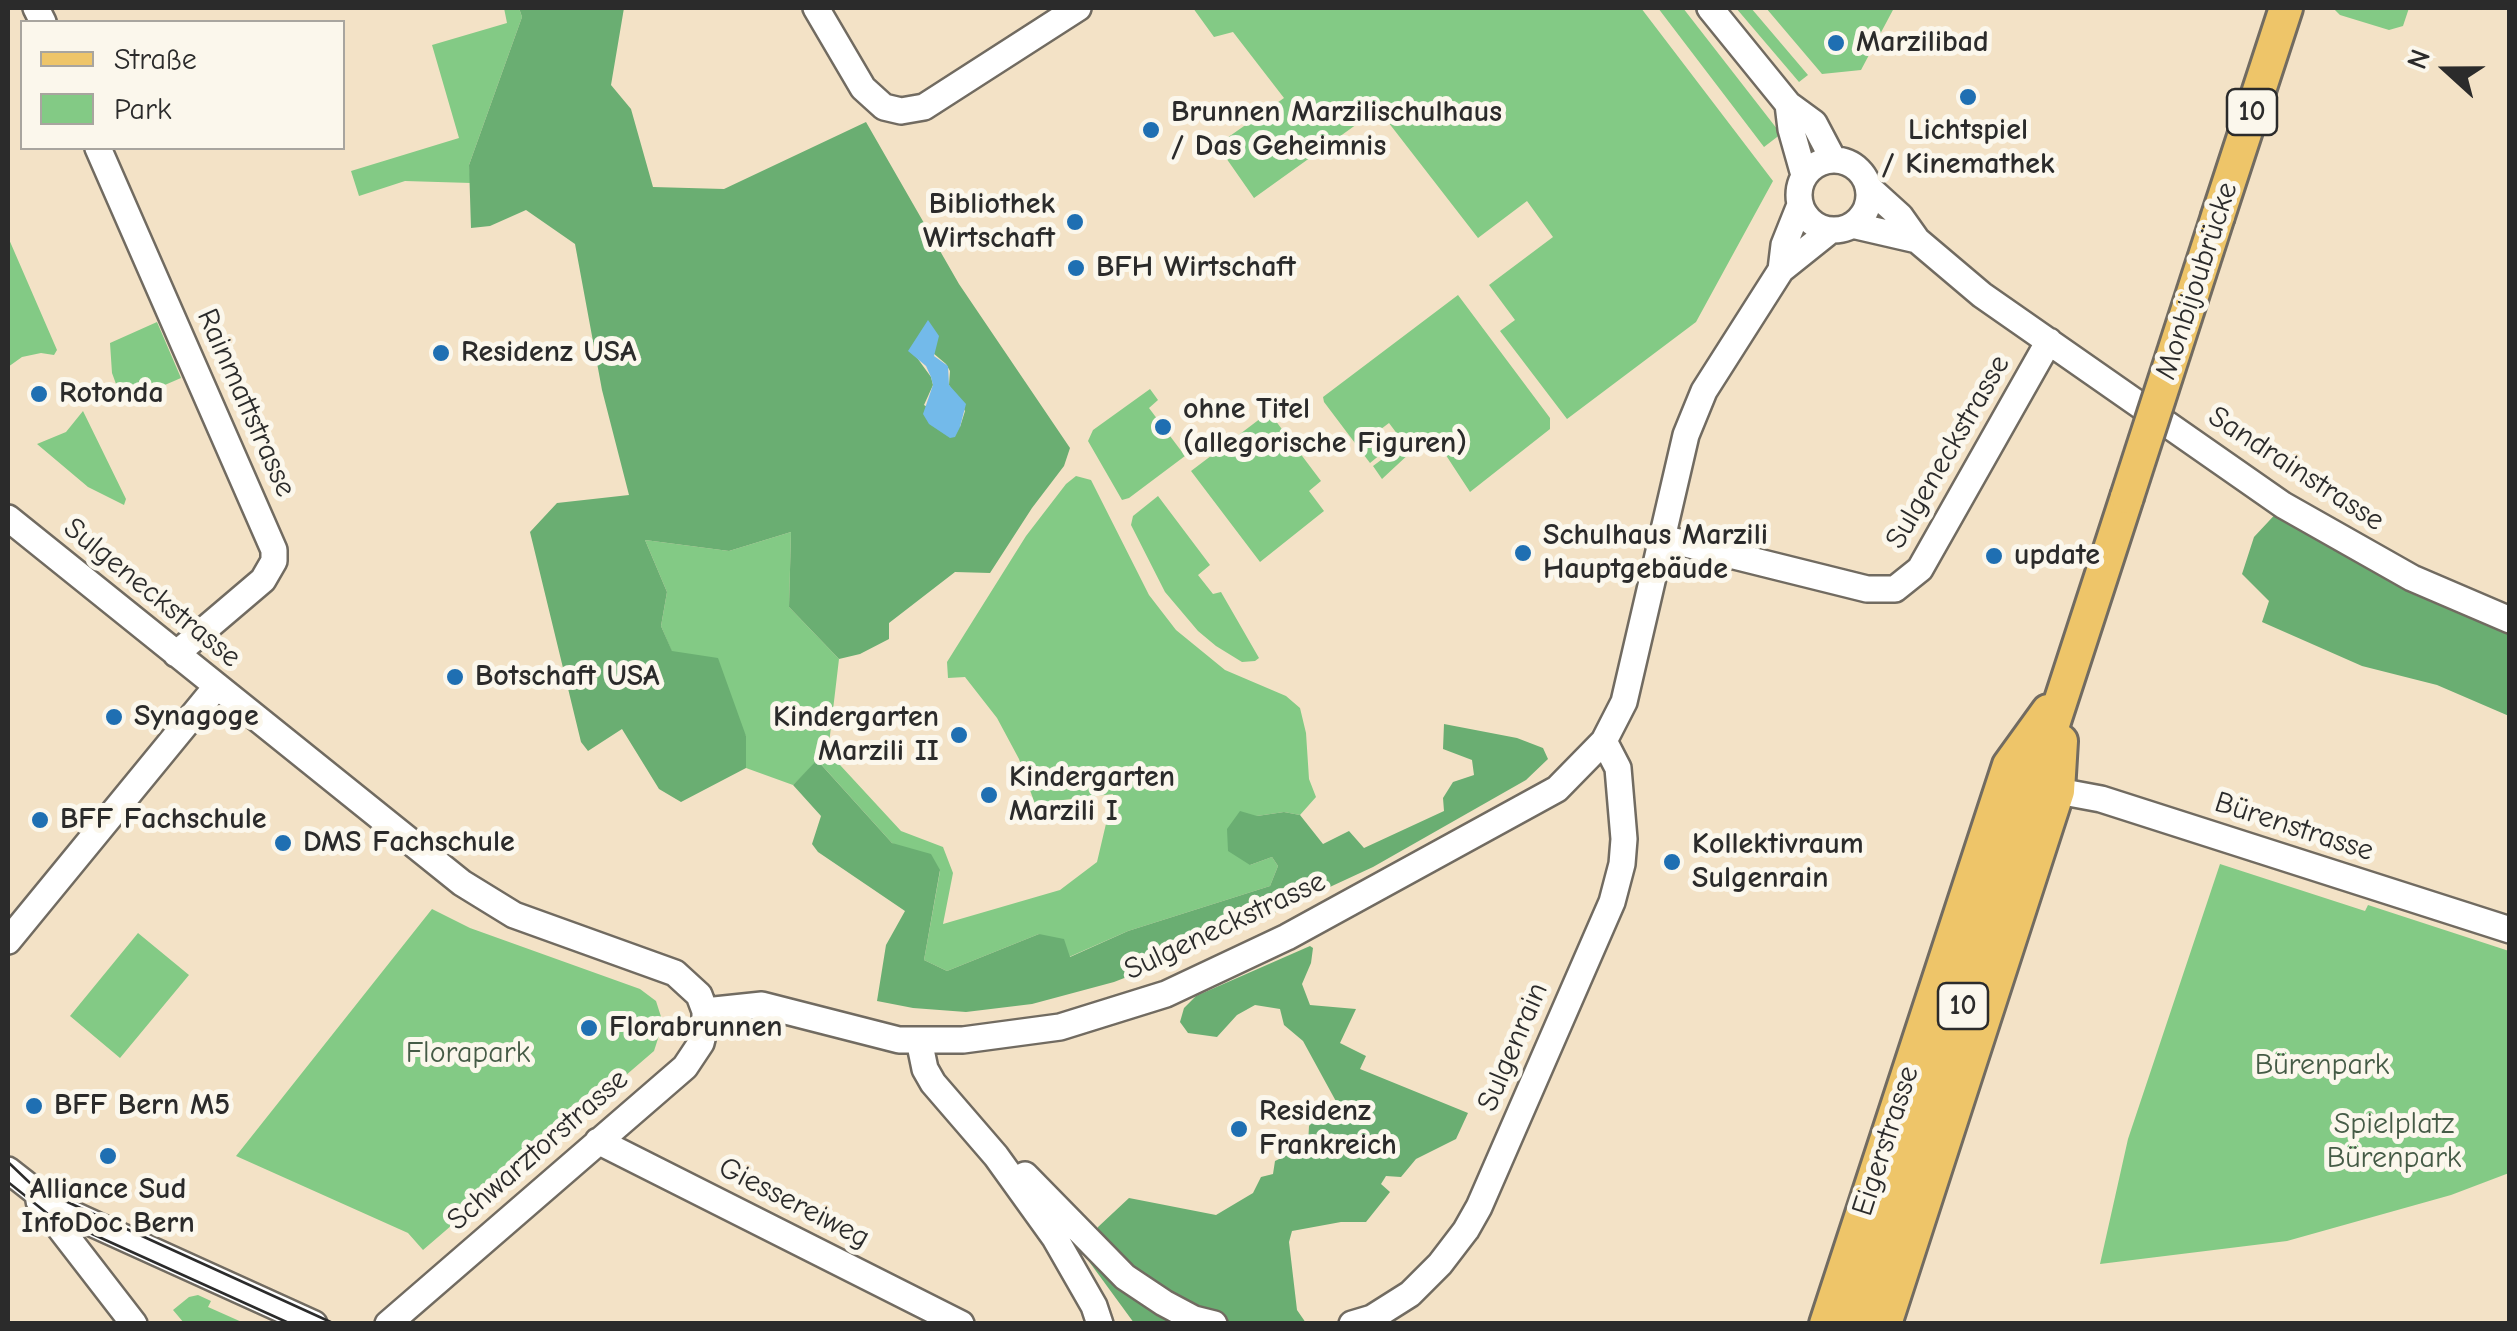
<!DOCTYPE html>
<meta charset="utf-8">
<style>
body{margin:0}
#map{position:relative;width:2517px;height:1331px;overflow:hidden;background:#f3e2c6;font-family:"Comic Neue",sans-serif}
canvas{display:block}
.frame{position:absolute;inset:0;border:10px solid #2b2b2b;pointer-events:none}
.legend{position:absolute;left:20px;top:20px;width:325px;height:130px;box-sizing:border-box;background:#fbf7ec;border:2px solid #a8a59f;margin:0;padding:12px 18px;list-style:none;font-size:30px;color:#2b2b2b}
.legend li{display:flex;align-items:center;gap:20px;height:50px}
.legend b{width:50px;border:2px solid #a8a59f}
.north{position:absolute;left:2397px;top:20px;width:100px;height:100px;-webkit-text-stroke:8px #fbf7ec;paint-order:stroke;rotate:291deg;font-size:28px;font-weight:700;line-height:40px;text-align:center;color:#2b2b2b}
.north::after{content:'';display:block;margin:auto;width:35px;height:45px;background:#2b2b2b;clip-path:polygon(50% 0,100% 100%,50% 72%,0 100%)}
</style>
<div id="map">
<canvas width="2517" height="1331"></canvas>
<div class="frame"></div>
<ul class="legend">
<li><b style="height:12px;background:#eec569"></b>Straße</li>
<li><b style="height:28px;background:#83ca85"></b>Park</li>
</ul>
<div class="north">N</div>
</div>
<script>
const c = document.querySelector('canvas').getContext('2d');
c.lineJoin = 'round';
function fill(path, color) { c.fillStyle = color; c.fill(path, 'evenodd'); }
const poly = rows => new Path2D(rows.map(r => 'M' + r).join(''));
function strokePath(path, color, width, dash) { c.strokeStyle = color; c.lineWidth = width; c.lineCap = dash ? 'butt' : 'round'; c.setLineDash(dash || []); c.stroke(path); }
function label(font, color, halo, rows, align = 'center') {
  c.font = font + ' "Comic Neue",sans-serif'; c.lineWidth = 10; c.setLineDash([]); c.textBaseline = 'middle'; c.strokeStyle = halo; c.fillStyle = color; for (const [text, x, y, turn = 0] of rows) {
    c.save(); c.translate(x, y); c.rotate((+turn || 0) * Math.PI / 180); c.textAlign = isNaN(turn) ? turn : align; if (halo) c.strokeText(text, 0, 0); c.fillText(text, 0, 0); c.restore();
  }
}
fill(poly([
 [504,8,519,8,522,17,469,165,471,183,405,181,359,196,351,171,459,138,432,45,507,23],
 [1193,8,1641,8,1773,181,1696,322,1567,419,1500,331,1515,320,1489,285,1553,237,1527,201,1478,238,1378,109,1254,198,1217,145,1284,98,1233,32,1214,37],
 [1658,8,1683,8,1781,134,1764,147],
 [1736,8,1751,8,1808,75,1799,82],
 [1766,8,1894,8,1861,70,1822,74],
 [2333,8,2409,8,2403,26,2389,30,2340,15],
 [8,237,57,350,54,355,41,353,22,357,8,367],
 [1458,295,1550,418,1550,429,1470,492,1436,440,1426,438,1382,479,1373,466,1404,443,1389,423,1373,435,1372,441,1381,454,1370,463,1324,402,1323,397],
 [157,322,181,378,123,403,112,373,110,343],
 [1150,389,1158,400,1149,408,1185,456,1129,498,1122,500,1088,441,1093,430],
 [83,411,126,499,124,505,88,487,37,444,66,432],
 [1269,412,1321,481,1309,491,1324,511,1260,562,1191,471],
 [1076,476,1091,480,1149,595,1176,630,1225,670,1286,696,1300,708,1306,733,1309,779,1316,797,1300,815,1284,812,1257,816,1250,865,1272,857,1278,866,1270,886,1128,931,1069,957,1039,934,947,971,924,960,940,871,892,843,818,761,793,785,746,768,746,736,672,652,661,626,667,592,645,540,729,551,791,532,789,607,839,659,828,752,901,831,943,847,953,873,943,924,1060,890,1097,862,1113,794,1055,801,1036,807,1019,759,997,718,965,677,948,678,947,662,1026,536,1066,484],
 [1158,496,1210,565,1198,575,1213,594,1221,592,1259,658,1255,661,1242,662,1216,646,1198,631,1165,592,1131,525,1133,516],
 [2220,864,2365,911,2368,905,2509,951,2509,1173,2451,1195,2287,1241,2100,1264,2128,1139],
 [432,909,470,928,640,989,656,1001,663,1023,654,1051,423,1250,408,1233,236,1156],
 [138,933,189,975,120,1058,70,1016],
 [198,1295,211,1301,208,1307,244,1323,184,1323,173,1310,189,1297]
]), '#83ca85');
fill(poly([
 [519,8,624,8,611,85,631,109,653,187,724,189,866,122,959,284,1070,448,1064,466,1032,508,990,573,955,572,889,623,889,639,860,654,839,659,789,607,791,532,729,551,645,540,667,592,661,626,672,651,718,658,746,736,746,768,681,802,659,789,622,729,588,751,581,742,530,532,557,503,629,495,602,390,575,244,526,210,490,226,471,228,469,165,522,17],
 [938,335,933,353,946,364,950,371,949,385,965,411,960,427,924,405,933,385,931,377,915,355],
 [2282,507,2509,624,2509,716,2437,685,2362,666,2262,622,2269,601,2242,574,2254,537],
 [1444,724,1517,738,1543,748,1548,759,1526,780,1373,867,1181,956,1114,982,1032,1004,966,1012,913,1008,877,1001,886,945,905,911,818,852,812,844,821,816,793,785,817,760,892,843,931,854,940,870,924,960,947,971,1039,934,1064,939,1070,957,1128,931,1270,886,1278,866,1272,857,1250,865,1228,851,1227,829,1240,811,1257,816,1284,812,1300,815,1323,844,1349,831,1364,848,1444,811,1443,798,1453,782,1474,775,1472,760,1443,749],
 [1310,946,1313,948,1311,963,1302,984,1310,1005,1356,1009,1340,1043,1366,1056,1360,1069,1468,1113,1456,1139,1416,1159,1401,1177,1386,1176,1381,1184,1390,1192,1366,1222,1341,1222,1292,1231,1289,1242,1297,1310,1306,1323,1134,1323,1085,1256,1098,1227,1129,1198,1216,1215,1253,1193,1261,1177,1273,1174,1275,1161,1308,1145,1309,1126,1319,1113,1337,1112,1338,1105,1303,1041,1284,1025,1280,1009,1255,1005,1237,1015,1217,1037,1188,1033,1180,1022,1184,1008,1196,996]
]), '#6aae72');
fill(poly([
 [928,320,939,336,934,356,948,366,949,385,966,404,960,427,955,437,950,438,929,424,923,414,933,385,931,377,926,366,908,351]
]), '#73baea');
const minor = poly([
 [36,8,43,22],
 [816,8,863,88,884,107,901,111,924,107,1078,8],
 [1710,8,1788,104,1814,123,1833,159],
 [1788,104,1791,129,1804,175],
 [98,148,274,550,274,561,263,580,176,654],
 '1799 195a35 35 0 1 1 70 0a35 35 0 1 1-70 0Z',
 [1868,187,1900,216,1917,240,1982,295,2283,505,2412,578,2510,620],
 [1852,225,1917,240],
 [1781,270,1784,245,1800,205],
 [8,518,462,883,514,915,675,973,699,995,705,1011,705,1027,701,1043,685,1067,388,1324],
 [1662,538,1867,589,1895,589,1920,569,2049,341],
 [2058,791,2101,799,2510,930],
 [8,941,217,686],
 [705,1011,762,1005,899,1040,963,1040,1060,1027,1166,994,1287,937,1557,789,1604,741,1624,702,1686,435,1704,391,1781,270,1831,230],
 [919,1040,925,1069,933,1083,996,1156,1055,1238,1094,1306,1100,1324],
 [598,1141,961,1324],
 [8,1170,54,1206,314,1324],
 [1025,1175,1125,1277,1164,1303,1194,1319,1214,1324],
 [39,1201,134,1324],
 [1352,1324,1372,1318,1410,1294,1440,1264,1466,1230,1479,1207,1612,902,1622,864,1624,839,1618,768,1604,741]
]);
const major = poly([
 [2218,216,2286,8],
 [1826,1324,2009,765,2048,711],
 [1858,1324,2127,497],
 [1885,1324,2058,791,2061,741]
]);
strokePath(minor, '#716b61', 30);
strokePath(major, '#716b61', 38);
strokePath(minor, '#fff', 25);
strokePath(major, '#eec569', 32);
strokePath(poly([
 [8,1162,30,1183,52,1195,335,1324],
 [8,1182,48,1214,291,1324]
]), '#2b2b2b', 2.5);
const majorBridge = poly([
 [2127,497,2218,216]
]);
strokePath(majorBridge, '#716b61', 38, []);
strokePath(majorBridge, '#eec569', 32);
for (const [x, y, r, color] of [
 [1836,43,10,"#1f6fb2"],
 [1968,97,10,"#1f6fb2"],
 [1151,130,10,"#1f6fb2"],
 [1075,222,10,"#1f6fb2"],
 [1076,268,10,"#1f6fb2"],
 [441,353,10,"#1f6fb2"],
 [39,394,10,"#1f6fb2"],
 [1163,427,10,"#1f6fb2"],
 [1523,553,10,"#1f6fb2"],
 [1994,556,10,"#1f6fb2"],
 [455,677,10,"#1f6fb2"],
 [114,717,10,"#1f6fb2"],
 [959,735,10,"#1f6fb2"],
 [989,795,10,"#1f6fb2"],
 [40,820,10,"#1f6fb2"],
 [283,843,10,"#1f6fb2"],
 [1672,862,10,"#1f6fb2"],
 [589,1028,10,"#1f6fb2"],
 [34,1106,10,"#1f6fb2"],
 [1239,1129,10,"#1f6fb2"],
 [108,1156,10,"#1f6fb2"]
]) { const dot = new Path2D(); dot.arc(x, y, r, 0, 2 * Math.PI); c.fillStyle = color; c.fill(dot); strokePath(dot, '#fbf7ec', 4); }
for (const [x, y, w] of [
 [2252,112,50],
 [1963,1006,50]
]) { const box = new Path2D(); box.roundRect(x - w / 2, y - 23, w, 46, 8); c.fillStyle = '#fbf7ec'; c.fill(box); strokePath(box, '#2b2b2b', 2.5); }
label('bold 28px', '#2b2b2b', null, [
 ["10",2252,112],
 ["10",1963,1006]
]);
label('bold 30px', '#2b2b2b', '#fbf7ec', [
 ["Marzilibad",1856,43],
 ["Brunnen Marzilischulhaus",1171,113],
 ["/ Das Geheimnis",1171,147],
 ["Lichtspiel",1968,131,"center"],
 ["/ Kinemathek",1968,165,"center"],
 ["Bibliothek",1055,205,"right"],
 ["Wirtschaft",1055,239,"right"],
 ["BFH Wirtschaft",1096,268],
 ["Residenz USA",461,353],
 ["Rotonda",59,394],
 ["ohne Titel",1183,410],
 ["(allegorische Figuren)",1183,444],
 ["Schulhaus Marzili",1543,536],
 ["Hauptgebäude",1543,570],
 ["update",2014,556],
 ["Botschaft USA",475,677],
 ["Synagoge",134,717],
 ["Kindergarten",939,718,"right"],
 ["Marzili II",939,752,"right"],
 ["Kindergarten",1009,778],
 ["Marzili I",1009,812],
 ["BFF Fachschule",60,820],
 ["DMS Fachschule",303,843],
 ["Kollektivraum",1692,845],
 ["Sulgenrain",1692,879],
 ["Florabrunnen",609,1028],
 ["BFF Bern M5",54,1106],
 ["Residenz",1259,1112],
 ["Frankreich",1259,1146],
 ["Alliance Sud",108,1190,"center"],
 ["InfoDoc Bern",108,1224,"center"]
], 'left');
label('30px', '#2b2b2b', '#fbf7ec', [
 ["Monbijoubrücke",2197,281,-72],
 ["Rainmattstrasse",246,403,66],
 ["Sulgeneckstrasse",1948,452,-60],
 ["Sandrainstrasse",2296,469,33],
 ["Sulgeneckstrasse",152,593,39],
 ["Bürenstrasse",2294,827,18],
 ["Sulgeneckstrasse",1225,926,-25],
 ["Sulgenrain",1513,1047,-67],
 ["Eigerstrasse",1886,1141,-72],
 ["Schwarztorstrasse",538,1150,-41],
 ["Giessereiweg",794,1203,27]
]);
label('30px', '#455b46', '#fbf7ec', [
 ["Florapark",468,1054],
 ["Bürenpark",2322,1066],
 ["Spielplatz",2394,1125],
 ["Bürenpark",2394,1159]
]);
</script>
